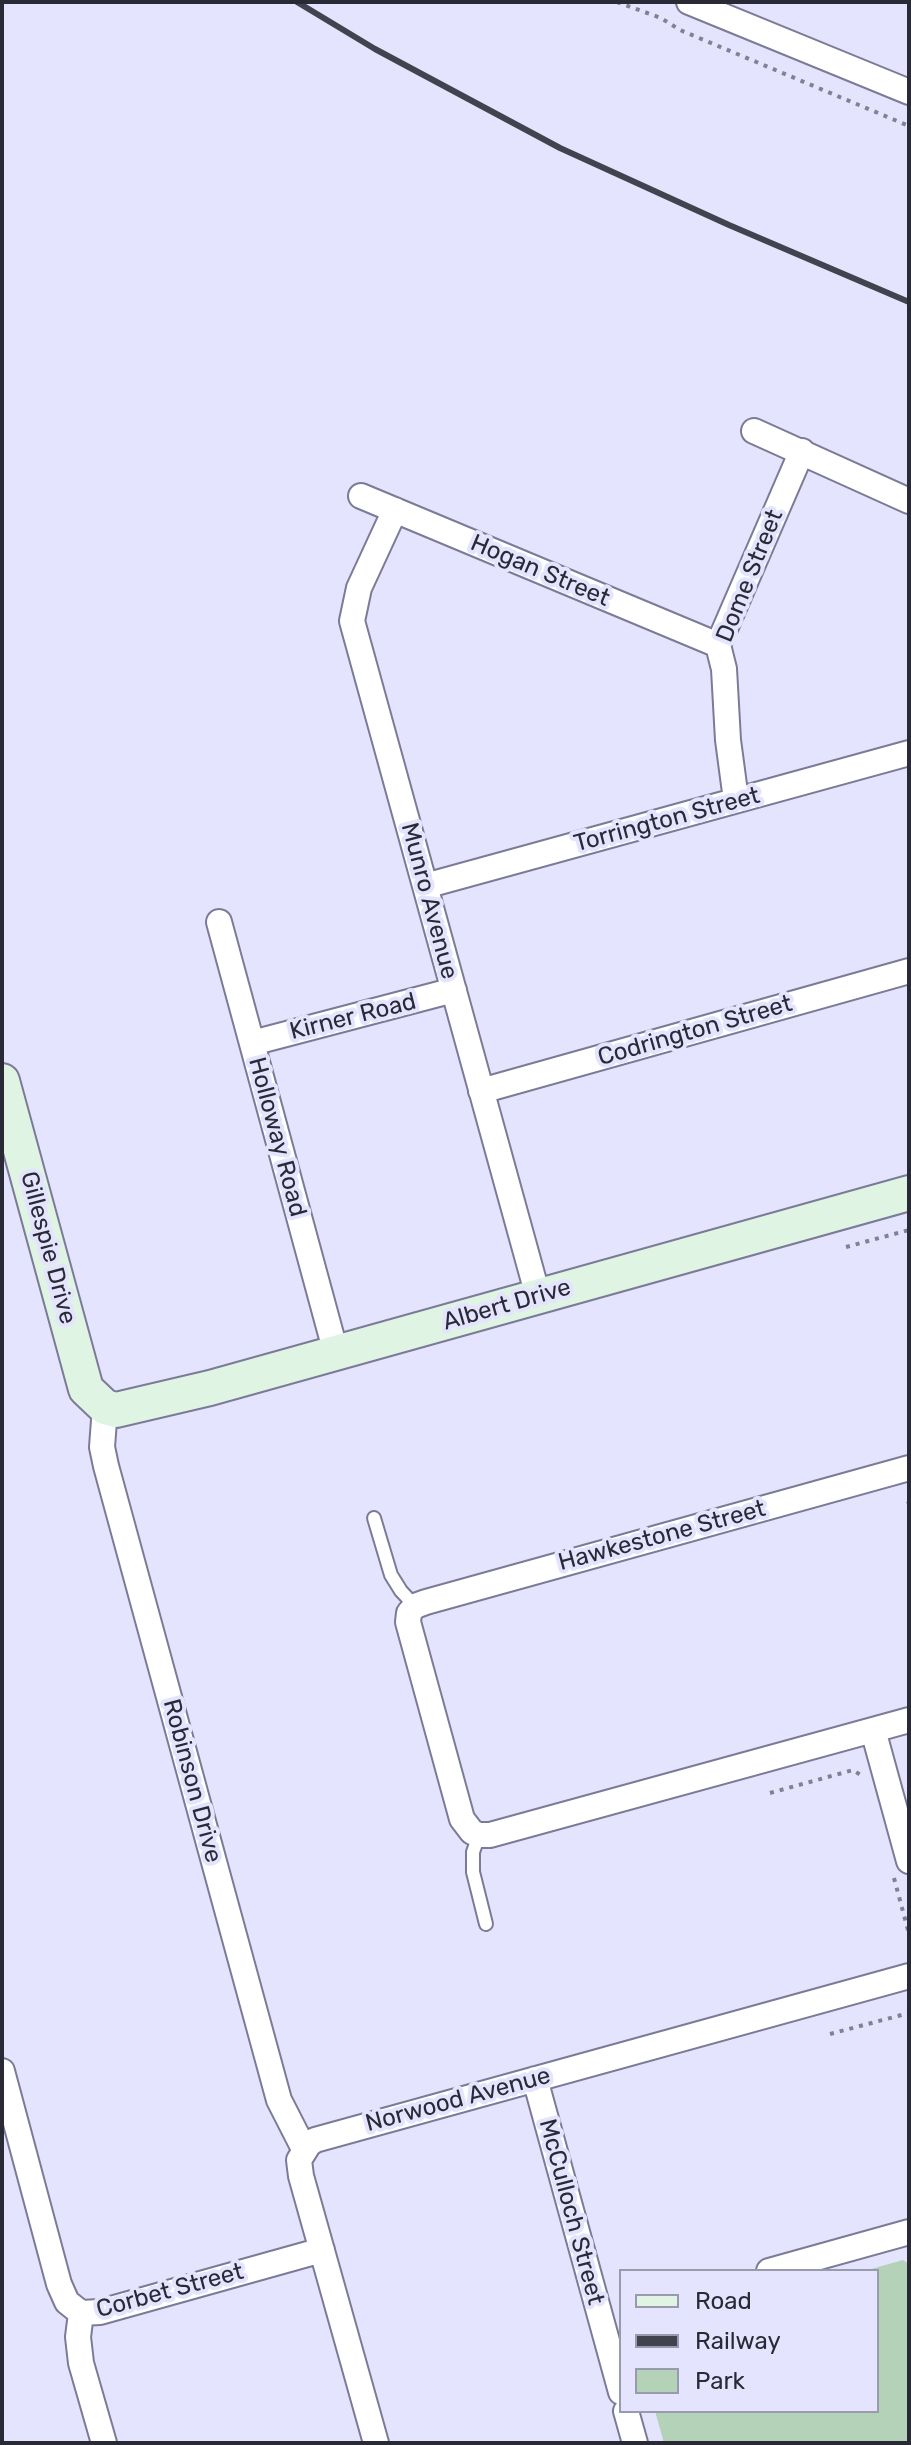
<!DOCTYPE html>
<style>
body{margin:0}
#map{position:relative;width:911px;height:2445px;overflow:hidden;background:#e4e4fe;font-family:Rubik,sans-serif}
canvas{display:block}
.frame{position:absolute;inset:0;border:4px solid #2a2a36;pointer-events:none}
.legend{position:absolute;left:619px;top:2269px;width:260px;height:144px;box-sizing:border-box;background:#e4e4fe;border:2px solid #9a9aae;margin:0;padding:10px 14px;list-style:none;font-size:24px;color:#2a2a36}
.legend li{display:flex;align-items:center;gap:16px;height:40px}
.legend b{width:40px;border:2px solid #9a9aae}
</style>
<div id="map">
<canvas width="911" height="2445"></canvas>
<div class="frame"></div>
<ul class="legend">
<li><b style="height:10px;background:#e0f4e3"></b>Road</li>
<li><b style="height:10px;background:#434350"></b>Railway</li>
<li><b style="height:22px;background:#b3d2b7"></b>Park</li>
</ul>
</div>
<script>
const c = document.querySelector('canvas').getContext('2d');
c.lineJoin = 'round';
function fill(path, color) { c.fillStyle = color; c.fill(path, 'evenodd'); }
const poly = rows => new Path2D(rows.map(r => 'M' + r).join(''));
function strokePath(path, color, width, dash) { c.strokeStyle = color; c.lineWidth = width; c.lineCap = dash ? 'butt' : 'round'; c.setLineDash(dash || []); c.stroke(path); }
function label(font, color, halo, rows, align = 'center') {
  c.font = font + ' Rubik,sans-serif'; c.lineWidth = 8; c.setLineDash([]); c.textBaseline = 'middle'; c.strokeStyle = halo; c.fillStyle = color; for (const [text, x, y, turn = 0] of rows) {
    c.save(); c.translate(x, y); c.rotate((+turn || 0) * Math.PI / 180); c.textAlign = isNaN(turn) ? turn : align; if (halo) c.strokeText(text, 0, 0); c.fillText(text, 0, 0); c.restore();
  }
}
fill(poly([
 [903,2260,909,2264,909,2443,664,2443,655,2411,877,2411,877,2271,864,2271]
]), '#b3d2b7');
const lane = poly([
 [374,1518,391,1575,401,1591,415,1606],
 [479,1835,473,1852,473,1872,486,1924]
]);
const street = poly([
 [689,2,909,92],
 [754,431,909,501],
 [361,496,718,645],
 [395,510,359,588,352,621,538,1296],
 [736,800,728,740,724,669,718,645,802,451],
 [425,886,909,753],
 [219,922,336,1353],
 [252,1043,454,990],
 [481,1091,909,971],
 [105,1407,102,1447,106,1466,279,2100,304,2149],
 [909,1468,426,1602,415,1606,409,1613,408,1622,462,1819,472,1832,479,1835,490,1835,909,1720],
 [873,1730,909,1861],
 [2,2071,59,2284,67,2302,81,2313,100,2312,322,2250],
 [535,2079,621,2392],
 [769,2271,909,2232],
 [81,2313,78,2337,81,2363,104,2443],
 [626,2411,635,2443],
 [376,2443,301,2176,299,2160,309,2144,315,2140,909,1976]
]);
const secondary = poly([
 [2,1081,86,1389,105,1407,116,1410,210,1388,909,1193]
]);
strokePath(lane, '#7b7b97', 16);
strokePath(street, '#7b7b97', 28);
strokePath(secondary, '#7b7b97', 38);
strokePath(poly([
 [617,2,661,18,680,30,909,126],
 [846,1247,909,1230],
 [907,1504,909,1503],
 [770,1793,853,1770,862,1776],
 [894,1878,909,1934],
 [830,2034,909,2013]
]), '#818193', 4, [4, 6]);
strokePath(lane, '#fff', 12);
strokePath(street, '#fff', 24);
strokePath(secondary, '#e0f4e3', 34);
strokePath(poly([
 [297,2,375,49,560,148,729,225,909,302]
]), '#434350', 6);
label('24px', '#2a2a36', '#e4e4fe', [
 ["Hogan Street",540,571,23],
 ["Dome Street",750,576,-68],
 ["Torrington Street",667,820,-15],
 ["Munro Avenue",429,901,75],
 ["Kirner Road",353,1017,-14],
 ["Codrington Street",695,1031,-16],
 ["Holloway Road",277,1137,75],
 ["Gillespie Drive",48,1248,75],
 ["Albert Drive",507,1305,-16],
 ["Hawkestone Street",662,1536,-15],
 ["Robinson Drive",192,1781,75],
 ["Norwood Avenue",458,2100,-15],
 ["McCulloch Street",571,2212,75],
 ["Corbet Street",170,2291,-15]
]);
</script>
